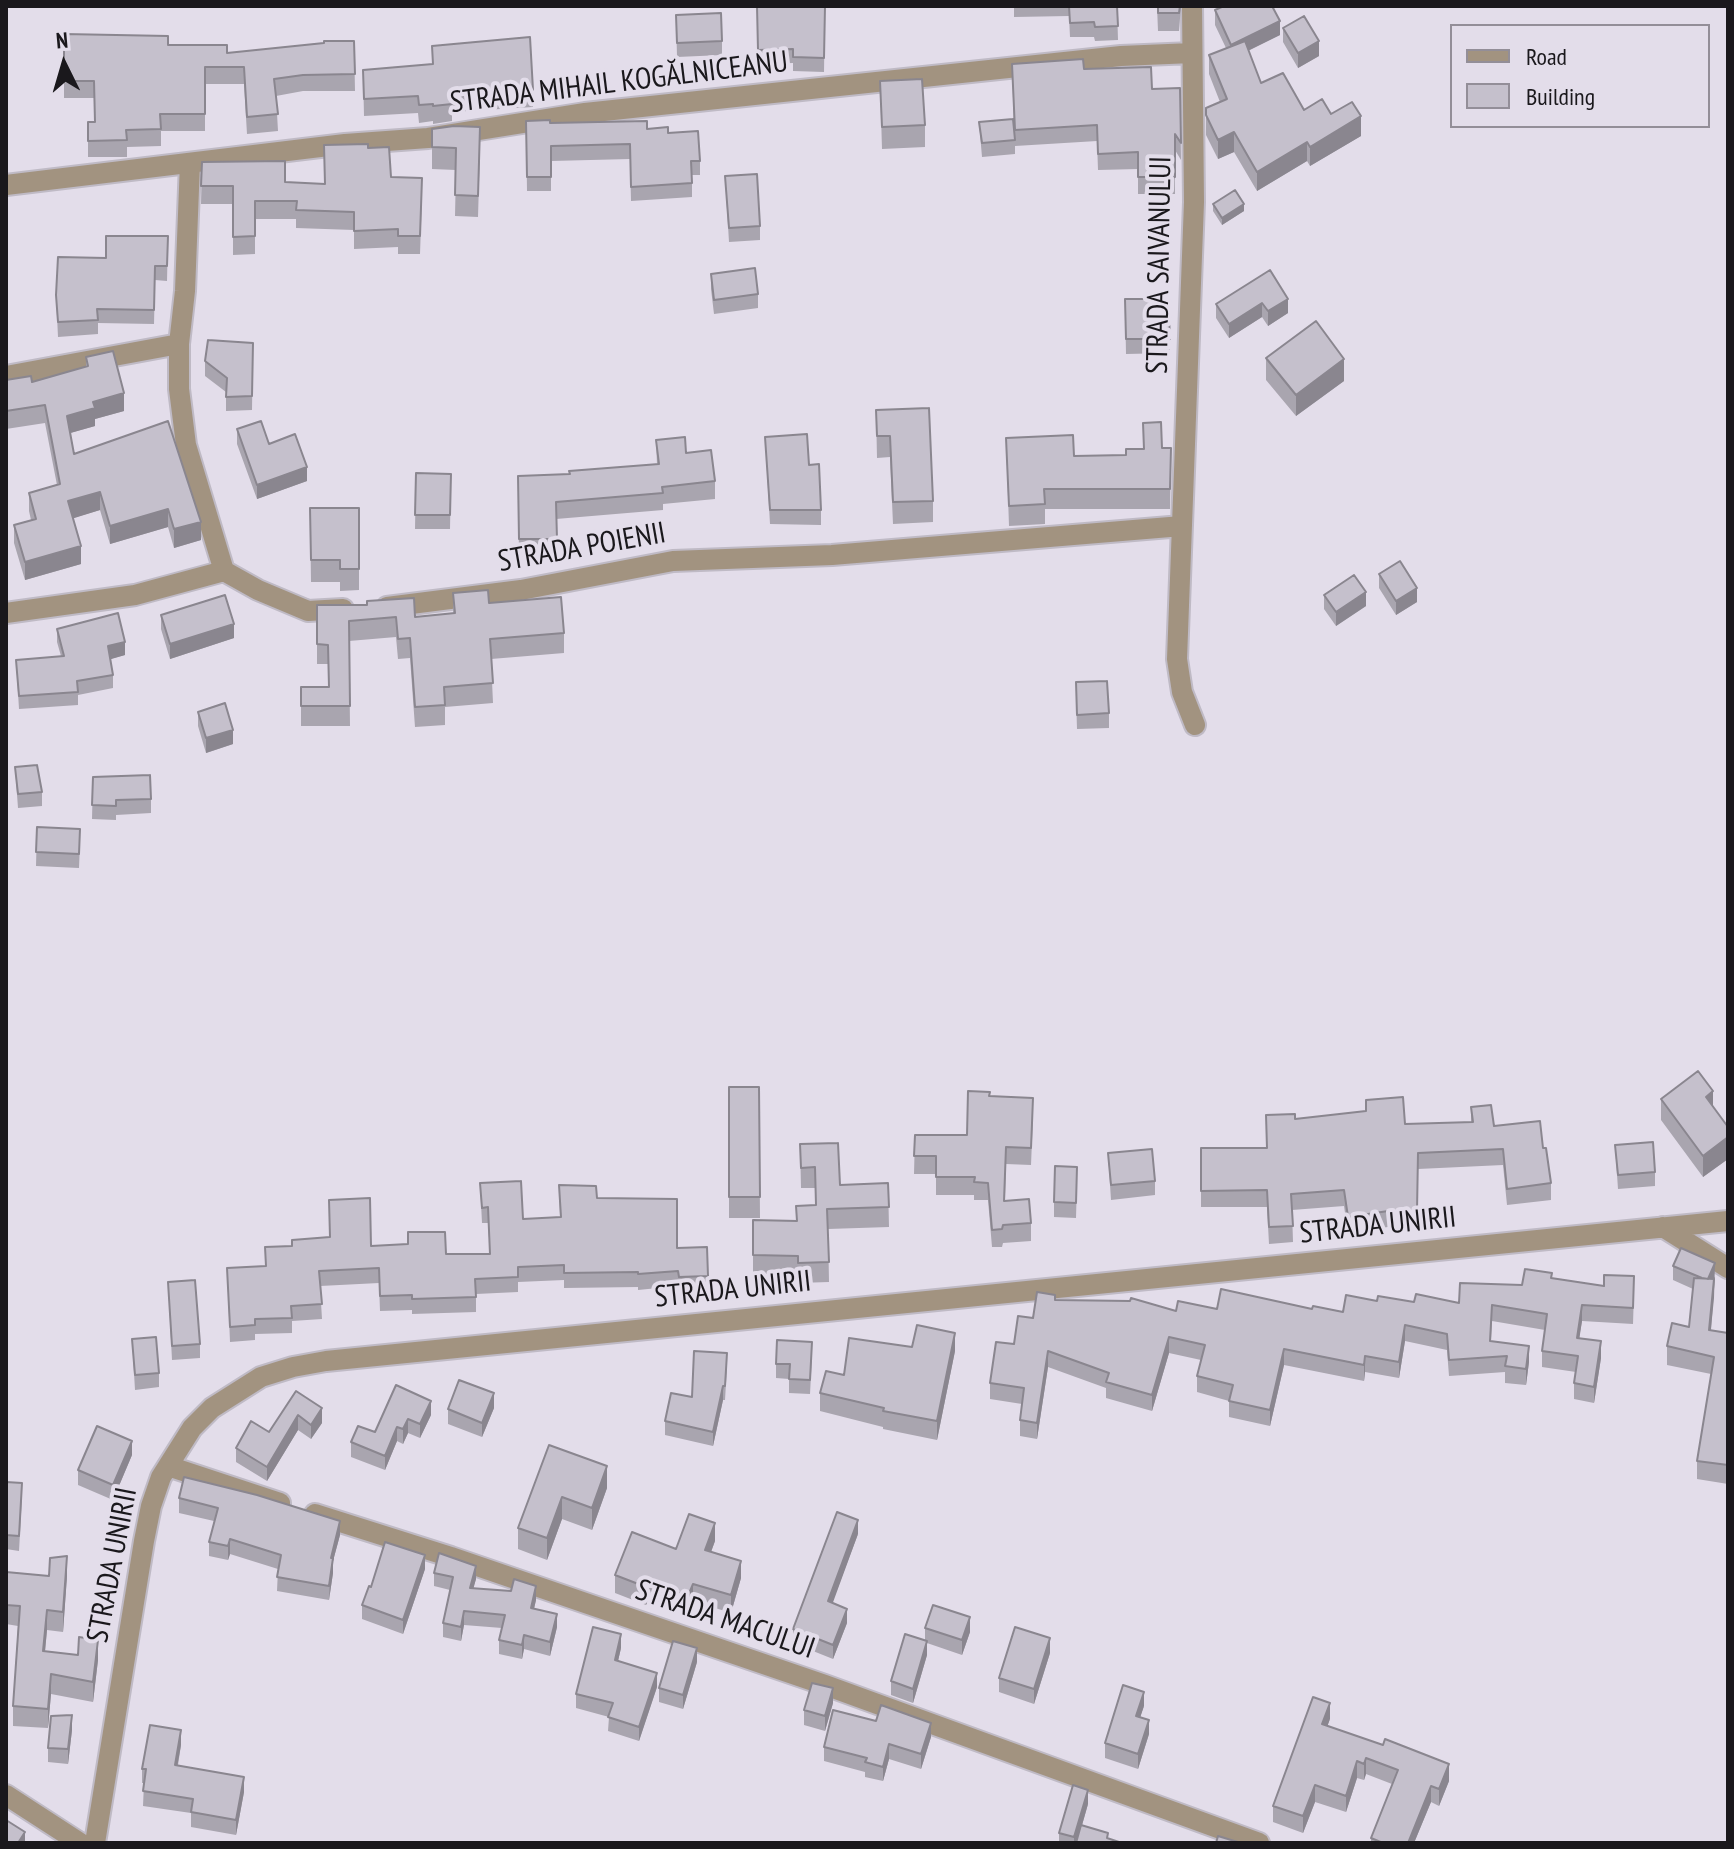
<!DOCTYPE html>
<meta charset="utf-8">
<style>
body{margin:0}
#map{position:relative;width:1734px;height:1849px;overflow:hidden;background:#e3ddea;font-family:"PT Sans Narrow",sans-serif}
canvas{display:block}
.frame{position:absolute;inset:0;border:8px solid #1a181c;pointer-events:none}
.legend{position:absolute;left:1450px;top:24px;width:260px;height:104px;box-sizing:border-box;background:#e3ddea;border:2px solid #938e98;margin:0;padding:10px 14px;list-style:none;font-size:24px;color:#1a181c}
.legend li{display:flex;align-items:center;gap:16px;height:40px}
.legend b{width:40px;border:2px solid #938e98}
.north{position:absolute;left:24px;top:24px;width:80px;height:80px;-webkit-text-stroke:6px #e3ddea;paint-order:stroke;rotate:355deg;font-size:22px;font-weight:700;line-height:32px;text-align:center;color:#1a181c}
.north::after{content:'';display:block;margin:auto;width:28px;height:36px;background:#1a181c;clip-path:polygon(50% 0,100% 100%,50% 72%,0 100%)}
</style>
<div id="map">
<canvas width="1734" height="1849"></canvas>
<div class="frame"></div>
<ul class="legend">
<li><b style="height:10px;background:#a29380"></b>Road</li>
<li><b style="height:22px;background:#c5c0cc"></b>Building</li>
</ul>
<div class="north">N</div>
</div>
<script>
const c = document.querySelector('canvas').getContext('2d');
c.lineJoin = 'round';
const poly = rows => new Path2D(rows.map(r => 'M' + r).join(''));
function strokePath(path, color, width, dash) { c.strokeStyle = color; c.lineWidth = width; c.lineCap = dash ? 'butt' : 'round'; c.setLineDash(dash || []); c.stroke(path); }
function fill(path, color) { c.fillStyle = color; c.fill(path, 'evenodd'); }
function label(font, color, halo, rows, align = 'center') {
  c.font = font + ' "PT Sans Narrow",sans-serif'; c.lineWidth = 8; c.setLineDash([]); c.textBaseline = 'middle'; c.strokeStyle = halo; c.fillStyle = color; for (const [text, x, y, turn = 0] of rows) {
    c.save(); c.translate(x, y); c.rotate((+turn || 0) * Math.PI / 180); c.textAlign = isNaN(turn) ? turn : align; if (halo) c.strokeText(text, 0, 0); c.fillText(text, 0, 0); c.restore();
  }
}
const minor = poly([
 [1192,6,1194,202,1177,659,1182,692,1195,725],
 [190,163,185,291,179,344,179,389,186,445,224,571],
 [6,185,345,144,428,138,585,113,1121,56,1192,53],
 [6,376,179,344],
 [387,607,521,590,673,561,832,555,1182,526],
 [6,613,135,595,224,571,258,590,308,611,343,609],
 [1663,1227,1728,1268],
 [168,1466,280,1503],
 [315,1514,451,1557,825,1685,1259,1843],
 [6,1795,80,1843],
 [95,1843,144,1541,151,1506,161,1477,192,1428,212,1408,261,1377,293,1367,326,1361,1728,1221]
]);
strokePath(minor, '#bfbac5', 24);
strokePath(minor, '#a29380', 20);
fill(poly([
 [757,6,825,6,824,72,793,71,793,63,758,64],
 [1014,6,1117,6,1118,40,1095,41,1094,37,1070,37,1069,16,1014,17],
 [1157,6,1181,6,1179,31,1158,31],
 [1215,10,1280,35,1248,51,1261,83,1304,110,1331,114,1361,136,1310,166,1307,161,1257,191,1234,152,1218,159,1206,135,1206,108,1220,102,1209,74,1209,55,1226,48,1215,25],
 [676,15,722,41,722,55,677,57],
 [1283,28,1319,56,1298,68,1283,42],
 [64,34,227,53,354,41,355,91,303,91,276,96,278,131,247,134,244,84,205,84,205,131,161,131,161,146,127,147,127,157,88,157,88,122,95,122,94,98,64,98],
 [432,46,533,90,533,107,452,112,452,121,433,124,433,121,419,123,418,113,364,116,363,70,432,64],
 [1012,64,1084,69,1152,89,1180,88,1181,160,1175,150,1175,194,1138,194,1138,169,1098,170,1097,141,1015,146,1015,154,982,157,979,122,1014,134],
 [880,81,925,125,925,147,882,149],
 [526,121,668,133,700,161,700,175,692,175,692,197,631,201,630,159,551,161,551,191,527,191],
 [432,129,480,149,478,217,455,216,456,170,432,169],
 [324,145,368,148,391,177,422,196,420,254,398,254,398,247,354,249,354,230,296,228,296,219,255,219,255,254,233,255,233,204,201,204,202,162,285,182,325,184],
 [725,176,760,226,760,240,729,242],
 [1213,204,1244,211,1222,225,1213,211],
 [168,236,167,281,155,280,154,324,98,323,98,334,58,337,56,295,106,258],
 [1270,270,1288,313,1268,326,1262,317,1229,338,1216,318,1216,304],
 [711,274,758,294,758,308,714,314,711,289],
 [1125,299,1154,317,1169,317,1170,353,1126,354],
 [253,343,252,410,226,411,226,392,205,376,205,361],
 [86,357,124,411,95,419,95,426,70,433,74,454,168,421,201,540,174,548,168,527,110,544,100,510,73,518,81,564,25,580,14,543,14,525,31,520,29,511,29,493,57,485,45,423,6,429,6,380,32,382,86,367],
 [1266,358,1344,381,1296,416,1266,380],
 [876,410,933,501,933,522,893,524,890,457,877,458],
 [237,429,269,444,307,481,257,499,237,444],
 [765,437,809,465,821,510,821,525,770,524],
 [1006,438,1074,456,1126,455,1162,448,1171,448,1170,509,1045,509,1045,524,1009,526],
 [656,440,686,453,715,481,715,499,663,504,663,510,556,519,557,556,519,557,518,476,569,474,657,464],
 [416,473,451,474,450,529,415,529],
 [310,508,359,508,359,590,340,591,340,582,311,582],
 [1379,574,1417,602,1396,615,1379,588],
 [453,593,489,603,564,633,564,653,491,659,493,703,445,707,445,725,415,727,410,658,398,659,396,637,349,641,350,726,301,726,301,687,328,687,328,664,317,664,317,605,415,617,453,613],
 [1324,595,1366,606,1336,626,1324,609],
 [161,615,234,638,170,659,161,629],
 [57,629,125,655,110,659,113,675,113,688,78,695,78,705,19,709,16,660,61,656,57,642],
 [1076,696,1109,713,1109,728,1077,729],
 [198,712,233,744,206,753,198,726],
 [15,767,42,792,42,806,18,808],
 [93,777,151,799,151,813,116,815,116,820,92,819],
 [37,827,80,843,79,868,36,866],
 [729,1087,759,1087,760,1218,729,1218],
 [989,1096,1033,1116,1031,1165,1006,1164,1005,1200,1031,1223,1031,1241,1003,1243,1002,1247,992,1247,988,1200,974,1200,974,1195,936,1195,936,1174,914,1174,915,1135,967,1135],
 [1661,1099,1713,1107,1728,1127,1728,1159,1703,1177,1661,1120],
 [1366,1100,1405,1124,1471,1122,1471,1107,1494,1126,1543,1148,1551,1183,1551,1200,1507,1205,1503,1165,1418,1169,1417,1227,1388,1227,1348,1233,1344,1206,1292,1210,1293,1242,1269,1244,1267,1207,1201,1207,1201,1148,1266,1148,1295,1119,1366,1111],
 [800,1144,840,1185,888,1183,889,1227,828,1229,829,1282,798,1283,798,1277,753,1276,753,1220,796,1221,815,1205,815,1188,801,1188],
 [1615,1145,1655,1172,1655,1186,1618,1189],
 [1108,1153,1155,1181,1155,1195,1111,1200],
 [1077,1182,1076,1218,1054,1217,1054,1202],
 [480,1183,523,1219,560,1217,559,1185,597,1198,677,1248,708,1276,708,1291,679,1292,678,1286,638,1290,638,1287,564,1288,564,1280,518,1282,518,1292,476,1294,476,1312,412,1314,412,1310,380,1311,379,1283,320,1286,322,1319,292,1321,292,1333,255,1334,255,1340,230,1342,227,1268,265,1266,265,1247,292,1246,330,1237,329,1200,371,1246,446,1254,490,1254,488,1223,482,1223],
 [1673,1266,1715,1277,1711,1330,1728,1333,1728,1484,1697,1479,1697,1461,1711,1374,1667,1365,1667,1346,1689,1327,1693,1289,1673,1280],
 [1552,1278,1634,1292,1633,1324,1582,1321,1579,1338,1601,1358,1594,1403,1574,1399,1574,1383,1576,1372,1542,1367,1542,1351,1545,1330,1492,1321,1491,1341,1529,1362,1526,1385,1505,1383,1505,1372,1449,1376,1447,1350,1405,1341,1399,1378,1365,1372,1364,1381,1284,1365,1270,1426,1229,1417,1229,1401,1197,1392,1197,1376,1201,1360,1169,1353,1152,1411,1106,1398,1106,1388,1048,1367,1037,1439,1020,1436,1020,1420,1022,1404,990,1399,990,1383,1014,1344,1033,1318,1055,1300,1176,1311,1217,1309,1312,1309,1343,1312,1377,1301,1459,1303],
 [168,1282,200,1344,200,1358,172,1360],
 [132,1339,159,1373,159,1387,135,1390],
 [955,1351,937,1440,883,1429,883,1427,820,1411,820,1393,844,1375],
 [812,1356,810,1394,789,1393,789,1379,776,1378,776,1364],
 [727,1367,725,1400,723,1400,713,1446,665,1435,665,1421],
 [396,1385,431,1415,420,1438,408,1433,403,1444,397,1441,385,1470,351,1457,351,1442,375,1432],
 [296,1391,322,1423,311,1439,298,1430,267,1481,236,1462,236,1448,269,1432],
 [494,1408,482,1437,448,1424,448,1409],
 [549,1445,607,1488,592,1530,562,1519,547,1560,518,1549,518,1528],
 [132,1455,113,1500,78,1485,78,1470],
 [6,1482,22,1497,19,1551,6,1549],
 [179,1498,340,1535,333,1561,333,1573,329,1600,277,1591,278,1569,230,1554,228,1560,209,1556,209,1542,214,1521,179,1513],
 [858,1534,832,1603,847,1623,833,1659,793,1643,793,1629],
 [715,1541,711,1552,741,1578,731,1613,693,1601,688,1614,648,1600,646,1605,615,1593,615,1575,676,1549],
 [425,1569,403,1634,362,1619,362,1605,371,1587],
 [6,1572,49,1576,67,1576,63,1632,47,1630,45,1652,98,1660,93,1702,51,1694,48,1728,13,1726,13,1706,18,1626,6,1624],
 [434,1573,476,1579,473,1588,536,1600,534,1609,557,1627,550,1656,524,1649,522,1659,499,1654,499,1640,502,1628,464,1625,461,1641,443,1637,443,1623,450,1590,434,1586],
 [925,1628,970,1632,962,1655,927,1643,927,1655,913,1703,891,1695,891,1681,925,1641],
 [621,1648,618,1661,657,1687,639,1741,608,1731,609,1717,576,1708,576,1694],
 [1050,1653,1034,1704,999,1692,999,1678],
 [697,1662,683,1709,659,1702,659,1688],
 [833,1703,825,1731,804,1725,804,1710],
 [1144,1706,1140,1717,1149,1734,1138,1769,1105,1758,1105,1743],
 [1330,1719,1327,1726,1449,1781,1439,1806,1431,1802,1414,1843,1371,1843,1371,1838,1392,1784,1366,1774,1364,1780,1357,1778,1346,1812,1315,1802,1303,1833,1273,1822,1273,1806],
 [72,1730,68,1764,48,1762,48,1748],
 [931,1737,921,1769,889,1759,883,1781,865,1777,865,1772,824,1761,824,1747],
 [181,1745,178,1765,244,1792,236,1835,191,1827,191,1813,143,1806,144,1783,142,1783,142,1769],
 [1088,1804,1082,1825,1108,1839,1122,1843,1059,1843,1059,1833]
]), '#a9a5af');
fill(poly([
 [1280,21,1280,35,1231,59,1231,45],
 [1319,41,1319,56,1298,68,1298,53],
 [1361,116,1361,136,1310,166,1310,147],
 [1234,132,1234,152,1218,159,1218,140],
 [1307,142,1307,161,1257,191,1257,172],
 [1244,204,1244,211,1222,225,1222,218],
 [1288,299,1288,313,1268,326,1268,311],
 [1262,303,1262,317,1229,338,1229,324],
 [1344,359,1344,381,1296,416,1296,395],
 [124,393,124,411,95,419,95,426,67,434,67,416,93,402],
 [307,467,307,481,257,499,257,485],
 [100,492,100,510,68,520,68,501],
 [168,509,168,527,110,544,110,526],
 [201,522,201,540,174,548,174,529],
 [81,546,81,564,25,580,25,562],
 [1417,588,1417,602,1396,615,1396,601],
 [1366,592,1366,606,1336,626,1336,612],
 [234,624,234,638,170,659,170,644],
 [125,642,125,655,108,660,108,646],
 [233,730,233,744,206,753,206,738],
 [1713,1091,1713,1113,1706,1097],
 [1728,1137,1728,1159,1703,1177,1703,1156],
 [1715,1263,1714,1298,1709,1348,1707,1281],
 [1582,1305,1582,1321,1577,1354,1577,1338],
 [1405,1325,1405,1341,1399,1378,1399,1362],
 [955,1333,955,1351,937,1440,937,1421],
 [1169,1337,1169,1353,1152,1411,1152,1395],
 [1601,1341,1601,1358,1594,1403,1594,1387],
 [1529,1346,1529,1362,1526,1385,1526,1369],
 [1284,1349,1284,1365,1270,1426,1270,1410],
 [1048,1351,1048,1367,1037,1439,1037,1423],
 [1365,1356,1365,1372,1364,1381,1364,1365],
 [723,1386,723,1400,713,1446,713,1432],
 [494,1393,494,1408,482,1437,482,1423],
 [431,1401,431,1415,420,1438,420,1424],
 [322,1408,322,1423,311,1439,311,1425],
 [298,1415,298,1430,267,1481,267,1467],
 [408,1419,408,1433,403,1444,403,1429],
 [397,1427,397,1441,385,1470,385,1456],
 [132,1441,132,1455,113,1500,113,1485],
 [607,1466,607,1488,592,1530,592,1508],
 [562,1497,562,1519,547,1560,547,1538],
 [858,1520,858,1534,828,1616,828,1601],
 [340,1521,340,1535,333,1561,333,1573,329,1600,331,1558],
 [715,1523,715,1541,705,1568,705,1550],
 [230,1539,230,1554,228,1560,228,1546],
 [425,1555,425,1569,403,1634,403,1620],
 [67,1556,67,1576,63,1632,63,1612],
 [741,1561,741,1578,731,1613,731,1595],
 [476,1566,476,1579,470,1601,470,1588],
 [648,1582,648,1600,646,1605,646,1587],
 [693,1584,693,1601,688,1614,688,1596],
 [536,1586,536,1600,531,1621,531,1608],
 [847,1609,847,1623,833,1659,833,1645],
 [47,1610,47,1630,43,1671,43,1651],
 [464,1611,464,1625,461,1641,461,1627],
 [557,1614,557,1627,550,1656,550,1642],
 [970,1617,970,1632,962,1655,962,1640],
 [621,1634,621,1648,615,1674,615,1660],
 [524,1635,524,1649,522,1659,522,1645],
 [1050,1638,1050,1653,1034,1704,1034,1689],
 [98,1640,98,1660,93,1702,93,1682],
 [927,1641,927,1655,913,1703,913,1689],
 [697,1648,697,1662,683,1709,683,1695],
 [657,1673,657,1687,639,1741,639,1727],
 [51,1674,51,1694,48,1728,48,1709],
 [833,1688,833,1703,825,1731,825,1716],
 [1144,1692,1144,1706,1136,1730,1136,1716],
 [1330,1703,1330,1719,1322,1741,1322,1724],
 [72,1715,72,1730,68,1764,68,1749],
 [1149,1720,1149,1734,1138,1769,1138,1754],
 [931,1723,931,1737,921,1769,921,1754],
 [181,1730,181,1745,175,1779,175,1765],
 [889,1744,889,1759,883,1781,883,1767],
 [1366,1758,1366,1774,1364,1780,1364,1764],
 [1357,1761,1357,1778,1346,1812,1346,1796],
 [1449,1764,1449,1781,1439,1806,1439,1789],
 [244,1777,244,1792,236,1835,236,1820],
 [1315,1785,1315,1802,1303,1833,1303,1816],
 [1431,1786,1431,1802,1414,1843,1408,1843],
 [1088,1790,1088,1804,1077,1843,1074,1843,1074,1837],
 [25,1832,25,1843,18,1843]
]), '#8a868f');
const building = poly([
 [757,6,825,6,824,58,793,57,793,49,758,50,757,6],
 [1069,6,1117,6,1118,26,1095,27,1094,22,1070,23,1069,6],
 [1158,6,1180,6,1179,13,1158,13,1158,6],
 [1224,6,1272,6,1280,21,1231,45,1215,10,1224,6],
 [721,13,722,41,677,43,676,15,721,13],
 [1304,16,1319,41,1298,53,1283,28,1304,16],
 [64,34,168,36,168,45,227,45,227,53,324,43,324,41,354,41,355,74,303,75,274,79,278,114,247,117,244,67,205,67,205,114,160,114,161,129,126,130,127,140,88,141,88,122,95,122,94,81,64,81,64,34],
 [530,37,533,90,451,95,452,104,433,106,433,104,419,105,418,96,364,99,363,70,433,64,432,46,530,37],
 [1245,41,1261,83,1283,73,1304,110,1322,99,1331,114,1352,102,1361,116,1310,147,1307,142,1257,172,1234,132,1218,140,1206,115,1206,108,1227,99,1209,55,1245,41],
 [1083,59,1084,69,1151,67,1152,89,1180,88,1181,143,1175,134,1175,177,1138,177,1138,152,1098,154,1097,125,1015,130,1012,64,1083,59],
 [922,79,925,125,882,127,880,81,922,79],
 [1013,119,1015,140,982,143,979,122,1013,119],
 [550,120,550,123,647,121,647,129,668,127,668,133,698,131,700,161,691,161,692,183,631,187,630,144,551,146,551,177,527,177,526,121,550,120],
 [454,126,480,127,478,196,455,195,456,148,432,147,432,129,454,126],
 [368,144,368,148,389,147,391,177,422,178,420,236,398,236,398,229,354,231,354,212,296,210,297,201,255,201,255,236,233,237,233,186,201,186,202,162,285,161,285,182,325,184,324,145,368,144],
 [757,174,760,226,729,228,725,176,757,174],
 [1235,190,1244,204,1222,218,1213,204,1235,190],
 [106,236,168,236,167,266,155,266,154,310,97,309,98,320,58,322,56,295,58,257,106,258,106,236],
 [755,268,758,294,714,300,711,274,755,268],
 [1270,270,1288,299,1268,311,1262,303,1229,324,1216,304,1270,270],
 [1125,299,1153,299,1154,317,1169,317,1170,339,1126,339,1125,299],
 [1316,321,1344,359,1296,395,1266,358,1316,321],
 [208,340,253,343,252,396,226,397,227,378,205,361,208,340],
 [113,351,124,393,93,402,95,408,67,416,74,454,168,421,201,522,174,529,168,509,110,526,100,492,68,501,81,546,25,562,14,525,36,519,29,493,60,484,45,405,6,411,6,380,31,376,32,382,88,366,86,357,113,351],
 [929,408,933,501,893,502,890,436,877,436,876,410,929,408],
 [261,421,269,444,295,434,307,467,257,485,237,429,261,421],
 [1161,422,1162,448,1171,448,1170,489,1044,489,1045,504,1009,506,1006,438,1073,435,1074,456,1126,455,1126,449,1144,449,1143,423,1161,422],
 [807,434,809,465,819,464,821,510,770,510,765,437,807,434],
 [685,437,686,453,711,450,715,481,662,487,663,493,556,502,557,539,519,539,518,476,570,474,569,471,659,464,656,440,685,437],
 [416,473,451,474,450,515,415,515,416,473],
 [310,508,359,508,359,569,340,569,340,560,311,560,310,508],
 [1400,561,1417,588,1396,601,1379,574,1400,561],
 [1354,575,1366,592,1336,612,1324,595,1354,575],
 [488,590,489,603,561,597,564,633,490,639,493,683,444,687,445,705,415,707,410,638,398,639,396,617,349,621,350,706,301,706,301,687,329,687,328,645,317,644,317,605,367,605,367,601,414,598,415,617,455,613,453,593,488,590],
 [225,595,234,624,170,644,161,615,225,595],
 [118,613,125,642,108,646,113,675,77,681,78,692,19,696,16,660,64,656,57,629,118,613],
 [1107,681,1109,713,1077,715,1076,682,1107,681],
 [225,703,233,730,206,738,198,712,225,703],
 [37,765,42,792,18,794,15,767,37,765],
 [150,775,151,799,116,800,116,806,92,805,93,777,150,775],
 [37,827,80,829,79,854,36,852,37,827],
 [1698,1071,1713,1091,1706,1097,1728,1127,1728,1137,1703,1156,1661,1099,1698,1071],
 [729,1087,759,1087,760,1197,729,1197,729,1087],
 [968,1091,990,1092,989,1096,1033,1098,1031,1148,1006,1147,1004,1201,1029,1199,1031,1223,1003,1225,1002,1229,992,1230,988,1183,974,1182,975,1177,936,1177,936,1156,914,1156,915,1135,967,1135,968,1091],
 [1403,1097,1405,1124,1473,1122,1471,1107,1491,1105,1494,1126,1540,1121,1543,1148,1546,1148,1551,1183,1507,1189,1503,1149,1418,1153,1417,1211,1388,1211,1348,1217,1344,1190,1291,1194,1293,1226,1269,1227,1267,1190,1201,1191,1201,1148,1267,1148,1266,1115,1295,1114,1295,1119,1366,1111,1366,1100,1403,1097],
 [1653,1142,1655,1172,1618,1175,1615,1145,1653,1142],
 [838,1143,840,1185,888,1183,889,1207,827,1209,829,1262,798,1263,798,1256,753,1255,753,1220,797,1221,796,1206,816,1205,815,1167,801,1168,800,1144,838,1143],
 [1152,1149,1155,1181,1111,1185,1108,1153,1152,1149],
 [1055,1166,1077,1167,1076,1203,1054,1202,1055,1166],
 [521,1181,523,1219,561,1217,559,1185,596,1186,597,1198,677,1199,677,1248,707,1247,708,1276,679,1277,678,1271,638,1274,638,1272,564,1273,564,1265,518,1267,518,1277,475,1279,476,1297,412,1299,412,1295,380,1296,379,1268,319,1271,322,1304,291,1306,292,1318,255,1319,255,1325,230,1327,227,1268,266,1266,265,1247,292,1246,292,1240,330,1237,329,1200,370,1198,371,1246,408,1244,408,1232,445,1232,446,1254,490,1254,488,1207,482,1208,480,1183,521,1181],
 [1681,1248,1715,1263,1708,1279,1702,1278,1673,1266,1681,1248],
 [1525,1269,1552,1273,1551,1278,1604,1286,1604,1275,1634,1276,1633,1308,1582,1305,1577,1338,1601,1341,1594,1387,1574,1383,1578,1356,1542,1351,1547,1314,1492,1305,1490,1341,1529,1346,1526,1369,1505,1366,1507,1356,1449,1360,1447,1334,1405,1325,1399,1362,1365,1356,1364,1365,1284,1349,1270,1410,1229,1401,1233,1385,1197,1376,1205,1345,1169,1337,1152,1395,1106,1382,1109,1373,1048,1351,1037,1423,1020,1420,1024,1388,990,1383,996,1342,1014,1344,1018,1316,1033,1318,1037,1292,1055,1295,1055,1300,1130,1301,1131,1298,1176,1311,1178,1301,1217,1309,1221,1289,1312,1309,1313,1306,1343,1312,1346,1295,1377,1301,1378,1296,1414,1302,1416,1294,1459,1303,1460,1283,1522,1285,1525,1269],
 [1694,1278,1714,1279,1709,1330,1728,1333,1728,1465,1697,1461,1714,1357,1667,1346,1672,1323,1689,1327,1694,1278],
 [195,1280,200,1344,172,1346,168,1282,195,1280],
 [917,1325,955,1333,937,1421,883,1411,884,1408,820,1393,826,1371,844,1375,849,1338,912,1347,917,1325],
 [156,1337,159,1373,135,1375,132,1339,156,1337],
 [777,1340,812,1342,810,1380,789,1379,790,1364,776,1364,777,1340],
 [694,1351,727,1353,725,1386,723,1386,713,1432,665,1421,671,1393,692,1397,694,1351],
 [459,1380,494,1393,482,1423,448,1409,459,1380],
 [396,1385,431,1401,420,1424,408,1419,403,1429,397,1427,385,1456,351,1442,358,1426,375,1432,396,1385],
 [296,1391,322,1408,311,1425,298,1415,267,1467,236,1448,251,1421,269,1432,296,1391],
 [97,1426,132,1441,113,1485,78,1470,97,1426],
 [549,1445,607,1466,592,1508,562,1497,547,1538,518,1528,549,1445],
 [184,1477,257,1495,340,1521,331,1558,333,1558,329,1586,277,1577,281,1555,230,1539,228,1546,209,1542,218,1508,179,1498,184,1477],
 [6,1482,22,1483,19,1536,6,1535,6,1482],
 [837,1512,858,1520,828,1601,847,1609,833,1645,793,1629,837,1512],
 [689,1514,715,1523,705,1550,741,1561,731,1595,693,1584,688,1596,648,1582,646,1587,615,1575,632,1532,676,1549,689,1514],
 [385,1542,425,1555,403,1620,362,1605,369,1586,371,1587,385,1542],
 [439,1553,476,1566,470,1588,511,1591,514,1579,536,1586,531,1608,557,1614,550,1642,524,1635,522,1645,499,1640,505,1615,464,1611,461,1627,443,1623,453,1577,434,1573,439,1553],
 [67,1556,63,1612,47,1610,43,1651,78,1655,79,1637,98,1640,93,1682,51,1674,48,1709,13,1706,20,1606,6,1605,6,1572,49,1576,50,1558,67,1556],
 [933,1605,970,1617,962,1640,925,1628,933,1605],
 [593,1627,621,1634,615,1660,657,1673,639,1727,608,1717,613,1703,576,1694,593,1627],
 [1015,1627,1050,1638,1034,1689,999,1678,1015,1627],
 [905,1634,927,1641,913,1689,891,1681,905,1634],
 [673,1641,697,1648,683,1695,659,1688,673,1641],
 [812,1683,833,1688,825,1716,804,1710,812,1683],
 [1123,1685,1144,1692,1136,1716,1149,1720,1138,1754,1105,1743,1123,1685],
 [1313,1697,1330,1703,1322,1724,1383,1745,1385,1739,1449,1764,1439,1789,1431,1786,1408,1843,1383,1843,1371,1838,1398,1770,1366,1758,1364,1764,1357,1761,1346,1796,1315,1785,1303,1816,1273,1806,1313,1697],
 [881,1705,931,1723,921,1754,889,1744,883,1767,865,1762,867,1758,824,1747,833,1710,876,1721,881,1705],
 [72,1715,68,1749,48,1748,51,1716,72,1715],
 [150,1725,181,1730,175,1765,244,1777,236,1820,191,1812,193,1799,143,1791,146,1769,142,1769,150,1725],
 [1073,1785,1088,1790,1074,1837,1059,1833,1073,1785],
 [6,1820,25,1832,18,1843,6,1843,6,1820],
 [1081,1825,1108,1833,1107,1838,1122,1843,1076,1843,1081,1825],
 [1218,1836,1241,1843,1216,1843,1218,1836]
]);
fill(building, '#c5c0cc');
strokePath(building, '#8a868f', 2);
label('30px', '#1a181c', '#e3ddea', [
 ["STRADA MIHAIL KOGĂLNICEANU",619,83,-7],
 ["STRADA SAIVANULUI",1160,265,-89],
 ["STRADA POIENII",582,548,-10],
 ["STRADA UNIRII",1378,1226,-6],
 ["STRADA UNIRII",733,1290,-6],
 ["STRADA UNIRII",113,1565,-79],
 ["STRADA MACULUI",725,1620,19]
]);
</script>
